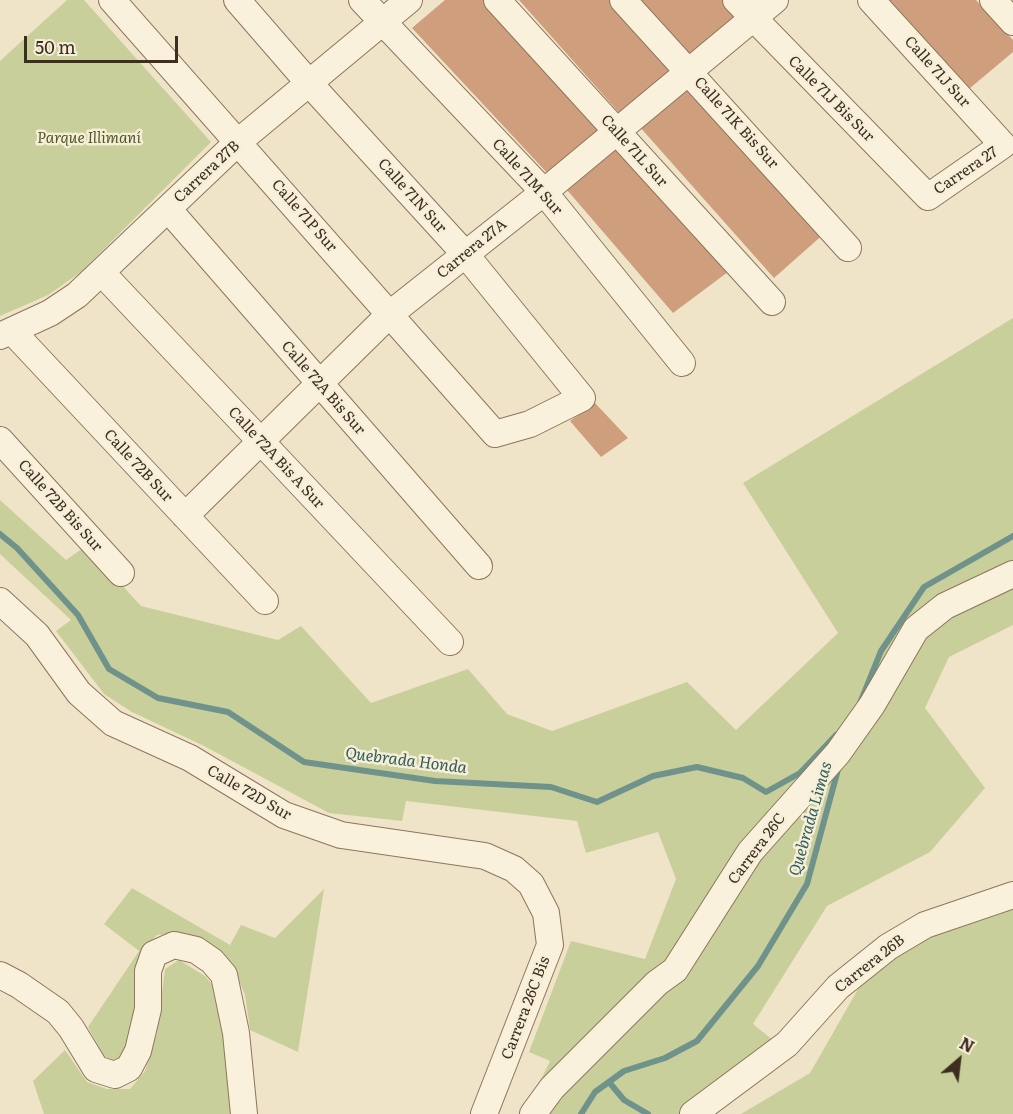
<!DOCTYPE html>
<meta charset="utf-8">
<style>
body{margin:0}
#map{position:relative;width:1013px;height:1114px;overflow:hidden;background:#f0e4c8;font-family:Literata,serif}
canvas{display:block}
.north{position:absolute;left:929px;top:1030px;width:60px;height:60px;-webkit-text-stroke:4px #f7eed8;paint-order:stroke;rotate:28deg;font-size:16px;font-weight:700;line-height:24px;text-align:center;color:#3d2e20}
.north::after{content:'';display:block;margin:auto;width:21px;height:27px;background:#3d2e20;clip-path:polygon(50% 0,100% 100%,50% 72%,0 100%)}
.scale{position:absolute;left:24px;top:36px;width:154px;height:27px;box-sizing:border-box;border:3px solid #3d2e20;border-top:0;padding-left:8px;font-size:18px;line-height:21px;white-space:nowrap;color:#3d2e20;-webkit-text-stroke:4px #f7eed8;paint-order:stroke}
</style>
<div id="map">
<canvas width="1013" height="1114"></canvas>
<div class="north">N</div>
<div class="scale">50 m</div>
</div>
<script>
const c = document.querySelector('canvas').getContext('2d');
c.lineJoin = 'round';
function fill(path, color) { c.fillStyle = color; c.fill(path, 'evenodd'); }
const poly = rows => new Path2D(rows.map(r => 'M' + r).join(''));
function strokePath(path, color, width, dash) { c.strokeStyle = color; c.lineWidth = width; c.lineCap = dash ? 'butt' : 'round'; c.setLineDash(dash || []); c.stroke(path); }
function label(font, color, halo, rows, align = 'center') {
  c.font = font + ' Literata,serif'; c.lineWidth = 5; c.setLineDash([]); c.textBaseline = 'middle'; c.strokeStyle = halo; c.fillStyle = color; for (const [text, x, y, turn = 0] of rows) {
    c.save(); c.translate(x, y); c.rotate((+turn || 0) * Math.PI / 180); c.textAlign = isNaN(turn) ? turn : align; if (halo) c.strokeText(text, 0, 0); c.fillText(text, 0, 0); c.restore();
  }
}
fill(poly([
 [67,0,84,0,211,142,81,272,48,295,0,316,0,61],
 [1013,318,1013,625,949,657,925,708,985,788,930,852,827,906,753,1024,774,1041,686,1114,524,1114,550,1061,529,1052,571,941,645,959,676,879,658,832,586,853,577,821,406,801,402,821,329,813,204,746,132,712,104,694,56,631,71,620,0,554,0,500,66,560,86,546,141,606,278,640,301,626,371,703,468,669,507,714,552,731,687,682,736,730,838,633,743,483],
 [132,888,230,945,241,925,275,938,324,889,298,1052,250,1030,245,995,236,973,177,933,157,935,147,945,139,1030,122,1058,112,1060,104,1056,88,1027,139,951,104,924],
 [1013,907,1013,1114,741,1114,810,1073,861,984,922,939],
 [179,960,205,976,217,990,225,1028,232,1114,44,1114,33,1081,65,1050,87,1082,107,1089,130,1089,145,1071,157,1033,165,969]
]), '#c9cf9b');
strokePath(poly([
 [0,534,17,548,78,615,109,669,158,698,228,712,304,762,435,781,551,787,597,802,653,776,697,767,743,778,766,792,800,773,836,735],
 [860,703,881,651,924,587,1013,536],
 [609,1082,624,1100,648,1114],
 [581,1114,595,1092,624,1071,665,1058,697,1041,758,966,807,884,839,766]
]), '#6f938a', 6);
fill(poly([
 [445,0,485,0,606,129,550,176,412,28],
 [519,0,610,0,677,72,622,116],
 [638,0,725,0,740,17,692,59],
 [878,0,976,0,1013,40,1013,52,963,94],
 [692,80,826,232,774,278,639,126],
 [618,137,732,269,673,313,561,183],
 [595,403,628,438,601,457,570,421]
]), '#cf9f7d');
const minor = poly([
 [112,0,495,434,530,424,582,398,466,255,309,83,237,0],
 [362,0,544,192,682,363],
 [497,0,772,302],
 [623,0,848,248],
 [736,0,928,197,1003,145,871,0],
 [993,0,1013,22],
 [168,209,479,566],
 [102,273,450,642],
 [12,331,265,601],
 [0,336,50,313,77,295,238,142,409,0],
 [0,440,121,573],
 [185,516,390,314,544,192,775,0],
 [0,601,37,635,79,693,113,723,190,758,284,815,341,835,485,856,514,869,531,884,546,913,550,945,484,1114],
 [0,975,19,985,58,1012,71,1028,96,1069,115,1075,129,1068,138,1051,148,1009,148,971,154,954,174,945,196,950,212,961,224,975,236,1033,244,1114],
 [533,1114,552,1088,657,983,675,970,750,852,838,753,872,705,916,629,945,606,1013,574],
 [693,1114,787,1044,838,987,888,947,925,925,1013,895]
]);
strokePath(minor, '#8d765c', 28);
strokePath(minor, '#faf1dc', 26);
label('15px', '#3d2e20', '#f7eed8', [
 ["Calle 71J Sur",937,72,48],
 ["Calle 71J Bis Sur",831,99,45],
 ["Calle 71K Bis Sur",736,123,48],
 ["Calle 71L Sur",634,151,48],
 ["Carrera 27",966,171,-34],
 ["Carrera 27B",207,172,-43],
 ["Calle 71M Sur",527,177,48],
 ["Calle 71N Sur",412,196,48],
 ["Calle 71P Sur",304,216,49],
 ["Carrera 27A",472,249,-39],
 ["Calle 72A Bis Sur",323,388,49],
 ["Calle 72A Bis A Sur",276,458,47],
 ["Calle 72B Sur",138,466,47],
 ["Calle 72B Bis Sur",60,506,48],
 ["Calle 72D Sur",249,793,30],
 ["Carrera 26C",757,849,-53],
 ["Carrera 26B",870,964,-38],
 ["Carrera 26C Bis",526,1008,-69]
]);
label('italic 15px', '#4d5a26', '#f7eed8', [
 ["Parque Illimaní",89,139]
]);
label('italic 16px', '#2f5d5a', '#f7eed8', [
 ["Quebrada Honda",406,761,7],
 ["Quebrada Limas",811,819,-74]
]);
</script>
